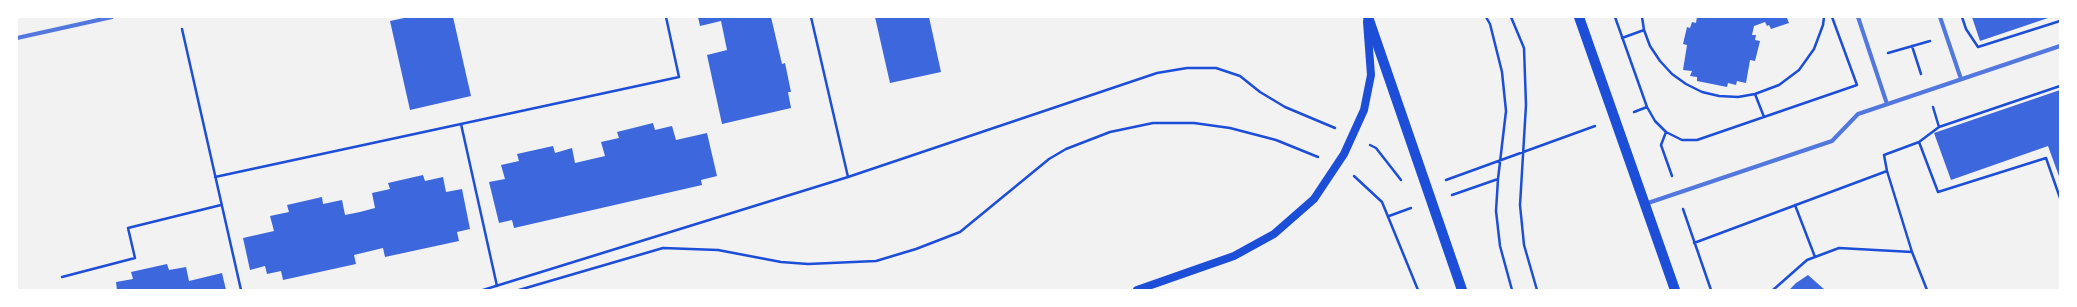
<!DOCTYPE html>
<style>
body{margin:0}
#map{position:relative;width:2077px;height:307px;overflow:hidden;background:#f2f2f2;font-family:Lato,sans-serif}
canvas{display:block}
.frame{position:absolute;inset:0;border:18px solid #fff;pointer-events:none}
</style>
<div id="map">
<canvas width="2077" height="307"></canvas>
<div class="frame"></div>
</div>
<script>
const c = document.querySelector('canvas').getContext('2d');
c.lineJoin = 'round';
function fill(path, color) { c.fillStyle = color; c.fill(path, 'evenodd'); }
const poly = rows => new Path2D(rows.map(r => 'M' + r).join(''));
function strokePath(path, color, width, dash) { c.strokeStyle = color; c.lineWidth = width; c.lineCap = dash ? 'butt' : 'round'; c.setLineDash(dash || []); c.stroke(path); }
fill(poly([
 [409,17,453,17,471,96,410,110,390,21],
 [698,17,771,17,782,64,785,63,791,92,788,92,791,108,722,124,707,55,727,50,721,21,700,26],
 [875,17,929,17,941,72,890,83],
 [1697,17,1790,17,1787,18,1789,23,1771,29,1769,25,1767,26,1765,22,1754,26,1752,35,1756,35,1755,40,1760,41,1755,61,1750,60,1746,83,1737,81,1736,85,1728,83,1727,87,1697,81,1697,77,1690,76,1692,71,1683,70,1687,45,1683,44,1687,27,1690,28,1692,22,1696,23],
 [1972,17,2051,17,1980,41],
 [2060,90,2060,179,2048,146,1951,180,1934,133],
 [653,123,655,130,672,126,676,140,707,133,717,176,701,180,702,185,514,228,512,220,499,223,489,182,505,179,501,165,519,161,517,154,553,146,555,153,572,148,575,163,605,156,601,142,619,138,617,132],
 [423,175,425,181,443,177,446,192,462,189,470,229,457,232,459,241,385,257,383,248,354,255,356,264,283,280,281,271,267,274,265,266,250,270,243,238,274,231,270,216,289,212,287,205,322,197,323,204,342,200,345,215,360,212,375,208,372,193,390,189,388,183],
 [167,264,169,270,186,267,189,281,222,273,226,290,117,290,116,282,133,279,131,272],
 [1808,275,1825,290,1789,290,1796,283]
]), '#3d67dc');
strokePath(poly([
 [811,17,848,177,1157,73,1187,68,1216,68,1240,76,1260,92,1285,107,1335,128],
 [1486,17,1490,24,1502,72,1506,111,1498,179,1496,211,1500,246,1512,290],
 [1511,17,1524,48,1526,105,1520,205,1524,245,1537,290],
 [1615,17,1647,107,1655,121,1666,132,1661,145,1672,176],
 [1642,17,1644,30,1650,46,1660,61,1672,74,1686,84,1702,92,1719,96,1738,97,1755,94,1779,85,1799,70,1814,49,1823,25,1824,17],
 [1962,17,1966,29,1978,47,2060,21],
 [182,29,241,290],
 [1622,38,1644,30],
 [1912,46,1921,74],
 [1888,53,1930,41],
 [1755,94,1764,117],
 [1933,107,1939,127],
 [1634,112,1647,107],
 [461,124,497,286],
 [1666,132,1682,140,1697,140,1857,85,1832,17],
 [1919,142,1938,192,2046,158,2060,198],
 [1370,145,1376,148,1401,180],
 [1887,171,1912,252,1927,290],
 [1354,176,1382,202,1418,290],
 [215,177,679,77,666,17],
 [1446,180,1595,126],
 [1452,195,1498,179],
 [1795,205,1815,257],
 [1683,209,1711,290],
 [1389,216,1411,208],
 [1694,243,1887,171,1884,155,1919,142,1939,127,2060,86],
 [62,277,135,258,128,228,221,205],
 [483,290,848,177],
 [519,290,663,248,718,250,781,262,808,264,876,261,916,249,960,232,1049,159,1066,149,1110,132,1153,123,1194,123,1230,128,1276,140,1318,157],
 [1773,290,1807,260,1839,248,1912,252]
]), '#1d4ed8', 2.5);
strokePath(poly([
 [1858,17,1887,104],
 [1940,17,1961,79],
 [17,38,112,17],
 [1645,204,1832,141,1858,114,2060,46]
]), '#5277de', 4);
strokePath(poly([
 [1137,290,1234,256,1274,234,1314,199,1344,154,1364,110,1371,75,1367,22]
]), '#1d4ed8', 8);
strokePath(poly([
 [1368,17,1462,290],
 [1579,17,1675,290]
]), '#1d4ed8', 10);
</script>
